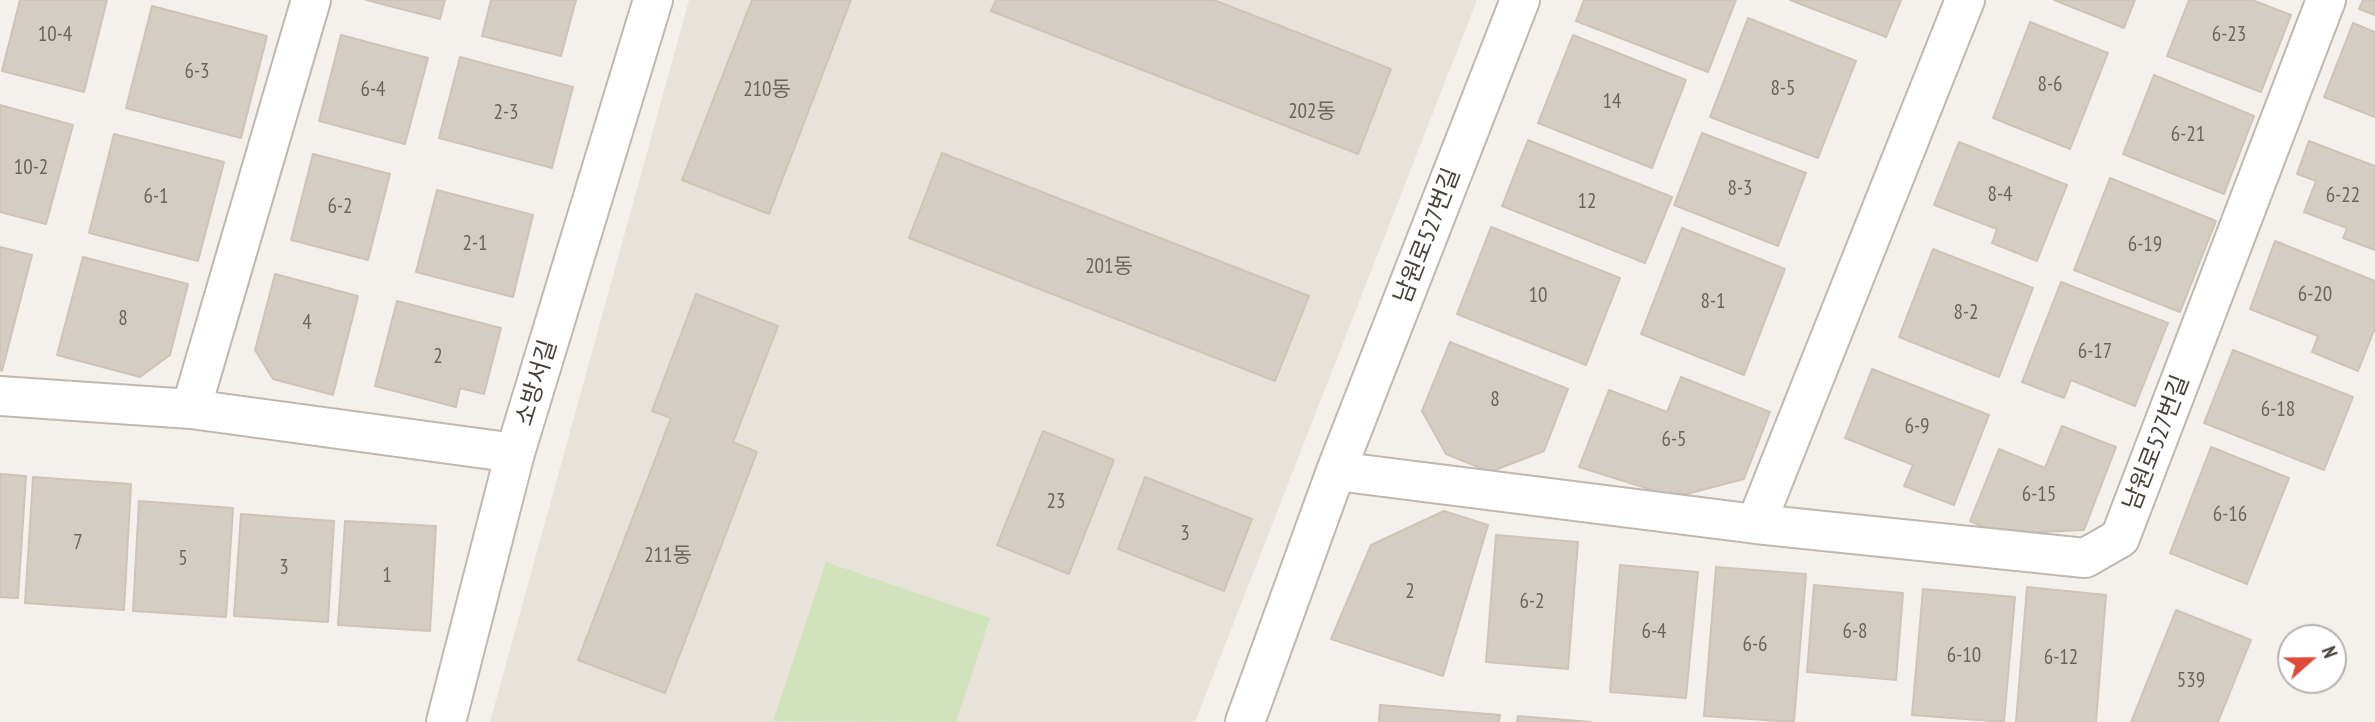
<!DOCTYPE html>
<meta charset="utf-8">
<style>
body{margin:0}
#map{position:relative;width:2375px;height:722px;overflow:hidden;background:#f4f1ec;font-family:"PT Sans Narrow",sans-serif}
canvas{display:block}
.north{position:absolute;left:2277px;top:624px;width:70px;height:70px;box-sizing:border-box;background:#fff;border:2px solid #b5b3b0;border-radius:50%;rotate:69deg;font-size:19px;font-weight:700;line-height:28px;text-align:center;color:#47423a}
.north::after{content:'';display:block;margin:auto;width:24px;height:32px;background:#e04b37;clip-path:polygon(50% 0,100% 100%,50% 72%,0 100%)}
</style>
<div id="map">
<canvas width="2375" height="722"></canvas>
<div class="north">N</div>
</div>
<script>
const c = document.querySelector('canvas').getContext('2d');
c.lineJoin = 'round';
function fill(path, color) { c.fillStyle = color; c.fill(path, 'evenodd'); }
const poly = rows => new Path2D(rows.map(r => 'M' + r).join(''));
function strokePath(path, color, width, dash) { c.strokeStyle = color; c.lineWidth = width; c.lineCap = dash ? 'butt' : 'round'; c.setLineDash(dash || []); c.stroke(path); }
function label(font, color, halo, rows, align = 'center') {
  c.font = font + ' "PT Sans Narrow","Noto Sans KR",sans-serif'; c.lineWidth = 5; c.setLineDash([]); c.textBaseline = 'middle'; c.strokeStyle = halo; c.fillStyle = color; for (const [text, x, y, turn = 0] of rows) {
    c.save(); c.translate(x, y); c.rotate((+turn || 0) * Math.PI / 180); c.textAlign = isNaN(turn) ? turn : align; if (halo) c.strokeText(text, 0, 0); c.fillText(text, 0, 0); c.restore();
  }
}
fill(poly([
 [689,0,1477,0,1195,722,490,722]
]), '#e7e3da');
fill(poly([
 [826,562,990,618,956,722,773,721]
]), '#d1e3ba');
const building = poly([
 [20,0,107,0,84,92,2,71,20,0],
 [366,0,445,0,440,19,366,0],
 [491,0,576,0,561,56,482,36,491,0],
 [752,0,851,0,769,214,682,180,752,0],
 [996,0,1214,0,1391,69,1358,154,991,11,996,0],
 [1584,0,1736,0,1708,72,1576,21,1584,0],
 [1790,0,1901,0,1886,37,1790,0],
 [2054,0,2135,0,2124,28,2054,0],
 [2189,0,2252,0,2291,15,2261,92,2167,56,2189,0],
 [2363,0,2375,0,2375,15,2359,9,2363,0],
 [152,6,267,36,241,138,126,108,152,6],
 [1748,18,1856,61,1818,158,1710,117,1748,18],
 [2030,22,2108,53,2070,149,1993,118,2030,22],
 [2353,23,2375,32,2375,117,2324,97,2353,23],
 [341,35,428,58,405,144,319,121,341,35],
 [1573,35,1686,80,1652,168,1538,123,1573,35],
 [460,57,573,87,552,168,439,138,460,57],
 [2154,75,2254,116,2224,194,2123,154,2154,75],
 [0,105,73,125,46,224,0,212,0,105],
 [1702,133,1806,173,1778,246,1674,205,1702,133],
 [114,134,224,162,198,261,89,233,114,134],
 [1528,140,1672,197,1645,263,1502,206,1528,140],
 [2309,141,2375,166,2375,250,2343,238,2347,228,2304,212,2316,181,2297,174,2309,141],
 [1959,142,2067,185,2037,261,1992,243,1997,229,1934,205,1959,142],
 [942,153,1309,296,1275,381,909,238,942,153],
 [313,154,390,174,368,260,291,240,313,154],
 [2110,178,2216,221,2180,312,2074,270,2110,178],
 [437,190,533,215,513,297,416,272,437,190],
 [1491,227,1620,278,1586,365,1457,314,1491,227],
 [1682,228,1785,269,1744,375,1641,334,1682,228],
 [2275,241,2375,281,2375,328,2358,371,2312,352,2318,336,2250,309,2275,241],
 [0,247,32,255,2,371,0,370,0,247],
 [1933,249,2033,288,1999,377,1899,337,1933,249],
 [83,257,188,284,170,355,140,377,57,355,83,257],
 [275,274,358,296,333,395,273,379,255,350,275,274],
 [2061,282,2168,323,2135,406,2071,380,2064,398,2022,382,2061,282],
 [696,294,778,326,733,442,757,452,665,693,578,660,671,418,652,411,696,294],
 [397,301,501,328,484,394,460,388,456,407,375,386,397,301],
 [1450,342,1568,389,1544,451,1490,472,1446,454,1422,411,1450,342],
 [2233,350,2353,397,2324,470,2204,423,2233,350],
 [1872,369,1989,415,1954,505,1904,486,1913,465,1845,438,1872,369],
 [1681,377,1770,412,1744,479,1675,497,1579,467,1609,390,1667,412,1681,377],
 [2062,426,2116,447,2084,530,1999,534,1970,521,1999,449,2045,468,2062,426],
 [1043,431,1114,460,1069,574,997,545,1043,431],
 [2211,447,2289,478,2247,584,2170,553,2211,447],
 [0,474,26,476,18,598,0,597,0,474],
 [33,477,131,484,124,610,25,603,33,477],
 [1145,477,1252,519,1224,591,1118,549,1145,477],
 [139,501,233,508,226,617,133,611,139,501],
 [1444,511,1488,525,1443,676,1331,639,1371,545,1444,511],
 [241,514,334,521,328,622,234,616,241,514],
 [345,521,436,526,430,631,338,625,345,521],
 [1496,535,1578,542,1568,669,1486,662,1496,535],
 [1620,565,1698,572,1686,698,1610,692,1620,565],
 [1716,567,1806,574,1794,722,1704,716,1716,567],
 [1814,585,1903,593,1896,680,1807,672,1814,585],
 [2027,587,2106,595,2096,722,2016,722,2027,587],
 [1923,589,2015,597,2004,722,1912,715,1923,589],
 [2176,610,2251,640,2218,722,2131,722,2176,610],
 [1380,705,1500,715,1499,722,1379,722,1380,705],
 [1518,716,1591,722,1517,722,1518,716]
]);
fill(building, '#d4cdc2');
strokePath(building, '#cec4b6', 2);
const minor = poly([
 [0,396,191,409,515,453],
 [191,409,311,0],
 [1336,471,1756,524,2085,558,2120,538,2326,0],
 [1756,524,1965,0],
 [446,722,515,453,653,0],
 [1245,722,1336,471,1520,0]
]);
strokePath(minor, '#beb8af', 42);
strokePath(minor, '#fff', 38);
label('21px', '#6a655c', null, [
 ["10-4",55,35],
 ["6-23",2229,35],
 ["6-3",197,72],
 ["8-6",2050,85],
 ["8-5",1783,89],
 ["6-4",373,90],
 ["210동",767,90],
 ["14",1612,102],
 ["202동",1312,112],
 ["2-3",506,113],
 ["6-21",2188,135],
 ["10-2",31,168],
 ["8-3",1740,189],
 ["8-4",2000,195],
 ["6-22",2343,196],
 ["6-1",156,197],
 ["12",1587,202],
 ["6-2",340,207],
 ["2-1",475,244],
 ["6-19",2145,245],
 ["201동",1109,267],
 ["6-20",2315,295],
 ["10",1538,296],
 ["8-1",1713,302],
 ["8-2",1966,313],
 ["8",123,319],
 ["4",307,323],
 ["6-17",2095,352],
 ["2",438,357],
 ["8",1495,400],
 ["6-18",2278,410],
 ["6-9",1917,427],
 ["6-5",1674,440],
 ["6-15",2039,495],
 ["23",1056,502],
 ["6-16",2230,515],
 ["3",1185,534],
 ["7",78,543],
 ["211동",668,556],
 ["5",183,559],
 ["3",284,568],
 ["1",387,576],
 ["2",1410,592],
 ["6-2",1532,602],
 ["6-4",1654,632],
 ["6-8",1855,632],
 ["6-6",1755,645],
 ["6-10",1964,656],
 ["6-12",2061,658],
 ["539",2191,681]
]);
label('24px', '#47423a', '#fff', [
 ["남원로527번길",1428,236,-69],
 ["소방서길",537,383,-73],
 ["남원로527번길",2157,443,-69]
]);
</script>
